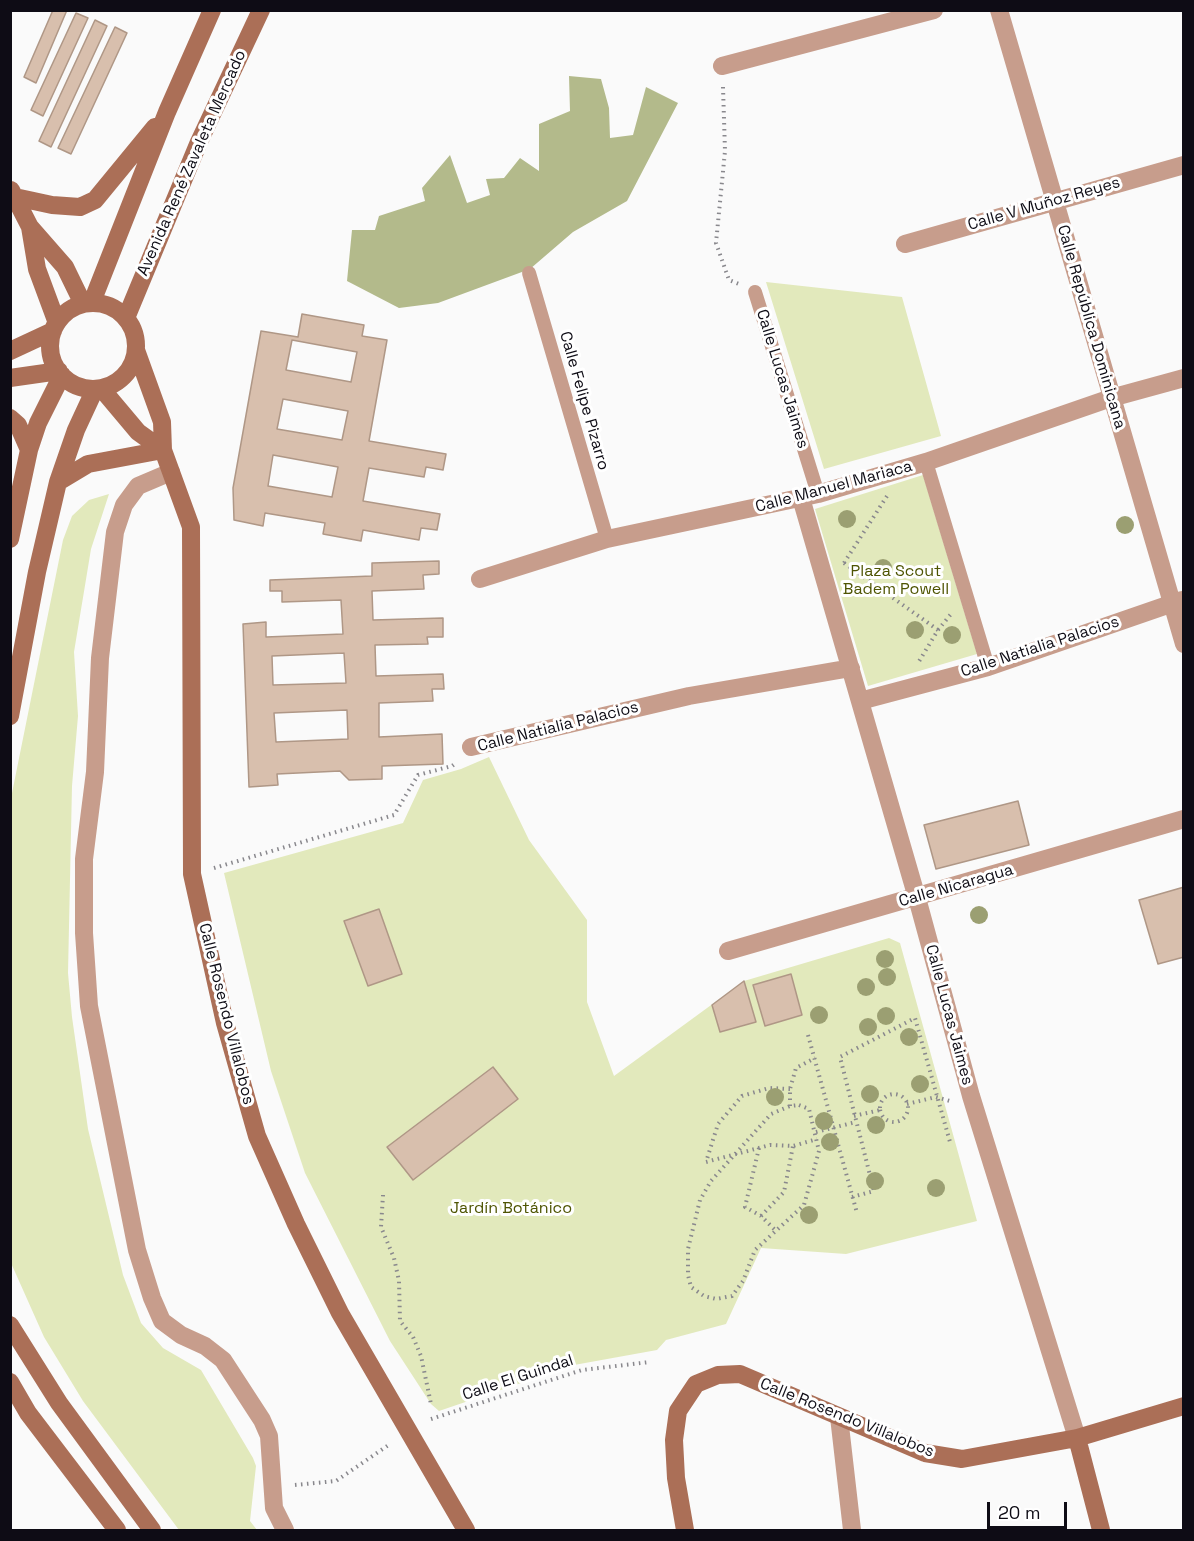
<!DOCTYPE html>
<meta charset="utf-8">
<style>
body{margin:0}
#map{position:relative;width:1194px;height:1541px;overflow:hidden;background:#fafafa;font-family:"Space Grotesk",sans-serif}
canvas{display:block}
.frame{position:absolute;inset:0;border:12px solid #0e0c15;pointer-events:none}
.scale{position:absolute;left:987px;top:1502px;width:80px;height:27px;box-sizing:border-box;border:3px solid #0e0c15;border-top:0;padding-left:8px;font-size:18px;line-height:21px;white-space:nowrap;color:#0e0c15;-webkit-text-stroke:4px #fff;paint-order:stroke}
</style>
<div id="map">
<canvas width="1194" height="1541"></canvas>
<div class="frame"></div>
<div class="scale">20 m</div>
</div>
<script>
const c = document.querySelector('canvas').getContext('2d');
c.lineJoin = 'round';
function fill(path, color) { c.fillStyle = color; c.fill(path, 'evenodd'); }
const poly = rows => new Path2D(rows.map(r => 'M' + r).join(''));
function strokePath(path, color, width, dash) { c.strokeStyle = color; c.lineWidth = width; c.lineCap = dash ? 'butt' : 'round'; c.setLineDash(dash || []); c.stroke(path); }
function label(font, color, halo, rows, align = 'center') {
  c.font = font + ' "Space Grotesk",sans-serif'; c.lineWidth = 6; c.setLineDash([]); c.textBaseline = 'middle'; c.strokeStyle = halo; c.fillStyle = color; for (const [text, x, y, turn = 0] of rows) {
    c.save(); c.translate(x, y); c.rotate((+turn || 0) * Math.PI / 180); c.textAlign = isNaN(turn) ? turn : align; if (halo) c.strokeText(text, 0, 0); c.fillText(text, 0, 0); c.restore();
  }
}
fill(poly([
 [766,282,902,297,941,436,824,469],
 [923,475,977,654,868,686,815,509],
 [109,494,91,549,74,652,78,716,72,786,68,973,72,1017,88,1129,123,1275,141,1323,163,1348,201,1370,253,1458,256,1466,250,1521,257,1530,179,1530,83,1401,44,1337,11,1263,11,798,63,540,72,516,89,500],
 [489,757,529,840,587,920,587,1002,614,1076,744,981,889,938,900,943,977,1221,846,1254,761,1248,726,1324,666,1340,657,1350,574,1365,439,1411,431,1404,390,1341,305,1173,271,1071,224,873,403,823,423,780,461,769]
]), '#e2e9bc');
fill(poly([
 [569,76,601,79,609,108,610,138,633,135,646,87,678,103,627,201,573,232,530,269,438,303,399,308,347,281,352,230,375,230,379,216,425,201,422,188,450,155,467,203,490,195,486,179,504,178,520,158,539,171,539,124,570,111]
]), '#b3ba8b');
const building = poly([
 [53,10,67,10,36,83,24,77,53,10],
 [76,13,88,18,43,116,31,110,76,13],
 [95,20,107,26,51,147,39,141,95,20],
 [115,27,127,33,71,154,58,148,115,27],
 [302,314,364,325,362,336,387,340,369,441,446,454,443,470,426,467,424,477,369,468,363,501,440,514,437,530,421,528,419,540,363,530,361,541,323,534,325,523,265,513,263,526,234,520,233,488,261,331,298,337,302,314],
 [292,340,357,352,351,382,286,370,292,340],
 [283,399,348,411,342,440,277,429,283,399],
 [273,455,338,467,332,497,268,486,273,455],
 [439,561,439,574,423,575,424,589,372,591,373,620,443,618,443,637,427,637,428,644,375,645,376,676,443,674,444,689,432,689,433,701,379,703,379,737,442,734,443,764,382,766,382,779,349,780,340,771,277,774,278,785,249,787,243,624,266,622,266,637,343,634,341,600,282,602,282,591,270,591,270,580,372,576,372,563,439,561],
 [344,653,346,683,273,685,272,656,344,653],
 [347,710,348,739,276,742,274,713,347,710],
 [1018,801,1029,845,936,869,924,825,1018,801],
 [1184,887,1184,957,1158,964,1139,900,1184,887],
 [379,909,402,974,368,986,344,921,379,909],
 [791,974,802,1015,765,1026,753,985,791,974],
 [744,981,756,1022,720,1032,712,1005,744,981],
 [493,1067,518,1099,413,1180,387,1147,493,1067]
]);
fill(building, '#d8bfad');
strokePath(building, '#af9786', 1.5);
strokePath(poly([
 [723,87,725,151,716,243,729,280,739,284],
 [844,563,938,630,918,663],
 [844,563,887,496],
 [938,630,951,614],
 [214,868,394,815,418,775,452,766,456,763],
 [808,1035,857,1213],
 [790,1089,769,1088,742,1096,718,1124,706,1162,770,1145,793,1146,817,1139],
 '880 1108a14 14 0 1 1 28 0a14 14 0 1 1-28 0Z',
 [907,1104,936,1097,950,1101],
 [799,1105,809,1109,819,1151,804,1205,755,1250,743,1281,732,1296,716,1299,704,1296,691,1287,688,1275,688,1249,700,1200,711,1181,771,1114,790,1106,799,1105],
 [790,1106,790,1089,796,1068,815,1058],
 [854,1116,880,1110],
 [816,1132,856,1122],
 [759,1148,745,1207,761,1216,776,1231],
 [383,1195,381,1227,394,1258,399,1281,400,1321,413,1337,421,1356,431,1404],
 [852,1197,874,1191,840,1057,915,1018,950,1142],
 [761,1216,784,1192,793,1146],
 [431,1419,582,1370,650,1362],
 [295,1485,336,1481,390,1444]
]), '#89888d', 4, [1.5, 4.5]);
strokePath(poly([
 [529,273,607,539],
 [755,292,818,494],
 [926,462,988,667]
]), '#c79d8c', 14);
strokePath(poly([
 [999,10,1184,644],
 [722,66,934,10],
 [905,244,1184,165],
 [171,472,138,486,124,505,115,532,100,658,95,772,84,859,84,933,89,1006,137,1250,152,1298,162,1321,181,1335,205,1346,223,1360,262,1420,269,1436,274,1508,285,1530],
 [801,498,917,898,971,1096,1077,1438],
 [480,579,607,539,818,494,926,462,1111,398,1184,378],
 [860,701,988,667,1182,600],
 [471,747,689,696,851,668],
 [728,951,1184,819],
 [839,1417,852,1530]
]), '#c79d8c', 18);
strokePath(poly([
 [11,190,30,227,65,267,83,304],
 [15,197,52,205,80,207,95,200,155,127],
 [30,227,37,269,57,323],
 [92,302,167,112,212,10],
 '50 346a43 43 0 1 1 86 0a43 43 0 1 1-86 0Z',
 [126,318,199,142,261,10],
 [136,350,162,422,163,450,191,527,192,874,225,1023,257,1136,296,1224,340,1313,466,1530],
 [10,351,53,331],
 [10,378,59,371],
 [101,388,138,432,163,450],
 [10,418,18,425,29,450],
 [58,482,88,464,163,450],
 [10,539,29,450,38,423,62,375],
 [10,716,37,572,58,482,76,430,95,389],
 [10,1325,59,1403,152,1530],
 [10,1382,28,1413,117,1530],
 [1077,1438,1101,1530],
 [685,1530,676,1478,674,1440,678,1411,696,1384,718,1375,740,1374,925,1453,962,1459,1077,1438,1184,1406]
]), '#ab6f57', 18);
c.fillStyle = '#9b9f72';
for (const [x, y] of [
 [847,519],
 [1125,525],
 [883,568],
 [915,630],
 [952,635],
 [979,915],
 [885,959],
 [887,977],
 [866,987],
 [819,1015],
 [886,1016],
 [868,1027],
 [909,1037],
 [920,1084],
 [870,1094],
 [775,1097],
 [824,1121],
 [876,1125],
 [830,1142],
 [875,1181],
 [936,1188],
 [809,1215]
]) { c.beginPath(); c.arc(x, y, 9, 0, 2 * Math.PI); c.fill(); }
label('16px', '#0e0c15', '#fff', [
 ["Avenida René Zavaleta Mercado",192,163,-66],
 ["Calle V Muñoz Reyes",1044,204,-16],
 ["Calle República Dominicana",1091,327,74],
 ["Calle Lucas Jaimes",782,379,73],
 ["Calle Felipe Pizarro",584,401,74],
 ["Calle Manuel Mariaca",834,487,-15],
 ["Calle Natialia Palacios",1040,647,-18],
 ["Calle Natialia Palacios",558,727,-14],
 ["Calle Nicaragua",956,886,-16],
 ["Calle Rosendo Villalobos",226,1014,76],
 ["Calle Lucas Jaimes",949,1015,75],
 ["Calle El Guindal",518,1378,-18],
 ["Calle Rosendo Villalobos",847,1418,22]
]);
label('16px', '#4e5402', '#fff', [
 ["Plaza Scout",896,572],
 ["Badem Powell",896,590],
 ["Jardín Botánico",511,1209]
]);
</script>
